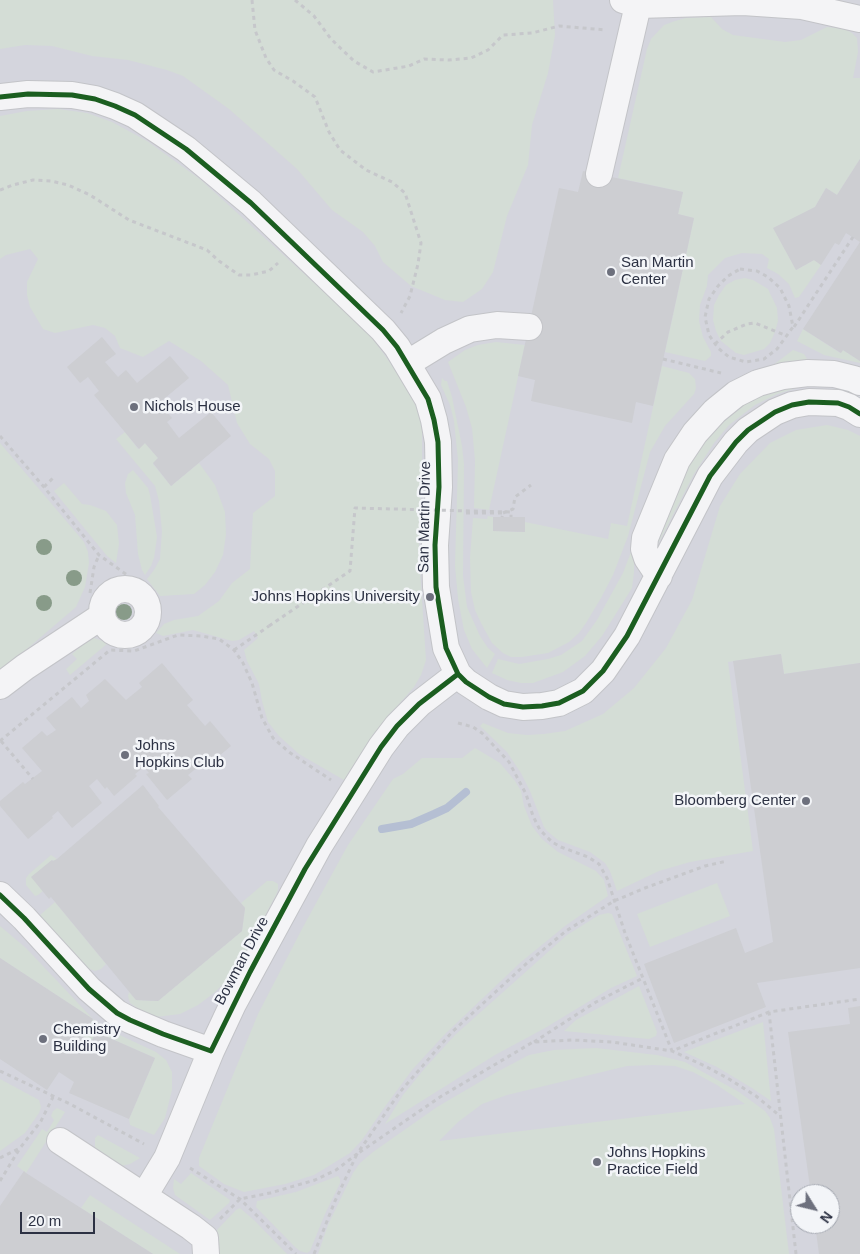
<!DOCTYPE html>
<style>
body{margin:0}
#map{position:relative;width:860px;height:1254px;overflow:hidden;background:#e5e6ea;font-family:Arial,sans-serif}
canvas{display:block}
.north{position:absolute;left:790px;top:1184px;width:50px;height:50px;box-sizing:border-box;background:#f3f5f8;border:1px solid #a3a7b0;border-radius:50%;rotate:126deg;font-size:14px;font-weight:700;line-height:20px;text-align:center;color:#2c3143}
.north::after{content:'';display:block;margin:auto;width:18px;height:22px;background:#6d707d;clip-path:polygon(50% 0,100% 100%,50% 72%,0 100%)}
.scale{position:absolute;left:20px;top:1212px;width:75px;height:22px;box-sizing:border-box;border:2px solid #2c3143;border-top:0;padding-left:6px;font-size:15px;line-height:18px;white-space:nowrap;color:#2c3143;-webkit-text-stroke:4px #f3f5f8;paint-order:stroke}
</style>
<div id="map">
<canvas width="860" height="1254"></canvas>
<div class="north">N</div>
<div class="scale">20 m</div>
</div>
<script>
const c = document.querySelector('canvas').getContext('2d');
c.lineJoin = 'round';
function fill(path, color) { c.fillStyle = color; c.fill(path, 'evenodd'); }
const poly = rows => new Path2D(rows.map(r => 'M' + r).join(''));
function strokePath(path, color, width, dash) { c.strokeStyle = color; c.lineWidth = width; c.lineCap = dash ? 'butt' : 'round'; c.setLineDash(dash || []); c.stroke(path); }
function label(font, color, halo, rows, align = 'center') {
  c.font = font + ' Arial,sans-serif'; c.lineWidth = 5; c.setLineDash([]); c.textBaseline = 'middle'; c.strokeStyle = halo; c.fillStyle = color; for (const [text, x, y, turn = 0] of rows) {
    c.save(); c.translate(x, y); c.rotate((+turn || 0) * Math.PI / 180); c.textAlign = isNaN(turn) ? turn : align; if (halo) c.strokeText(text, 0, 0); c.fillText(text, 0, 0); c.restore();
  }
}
fill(poly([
 [0,0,860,0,860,1254,0,1254],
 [800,1194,830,1194,830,1224,800,1224]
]), '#d4d5dd');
fill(poly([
 [0,0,553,0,555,35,548,73,532,125,528,165,507,216,493,272,482,289,463,302,445,300,411,286,383,262,375,246,363,232,332,210,297,169,229,109,183,76,167,70,128,60,92,56,52,46,25,45,0,49],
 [711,17,722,29,733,35,785,42,801,40,827,27,844,29,852,33,857,38,858,52,853,78,860,78,860,159,837,195,826,188,815,207,774,229,796,270,814,260,821,265,799,297,795,298,789,284,778,274,767,268,769,259,762,254,742,253,725,258,708,275,707,286,700,305,699,321,703,337,711,352,711,356,705,361,665,352,694,218,678,214,683,192,618,178,647,49,651,39,664,25,675,21,686,18],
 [58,109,87,113,112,122,147,141,201,180,368,332,401,378,415,404,422,426,422,481,419,525,419,554,426,660,421,675,414,687,374,733,344,780,299,754,279,736,268,722,262,701,259,684,247,661,244,650,258,638,254,631,239,640,232,641,193,630,163,636,156,633,164,624,174,620,198,616,219,601,232,583,250,569,253,513,275,496,275,471,269,459,250,444,237,423,228,385,201,361,169,341,143,357,120,348,115,336,105,328,93,325,55,333,43,329,30,307,27,295,27,282,38,259,30,249,6,255,0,259,0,116,27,111],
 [745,278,753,280,768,289,777,308,778,321,775,332,770,343,764,349,744,355,736,353,721,341,716,331,713,320,714,305,719,295,726,285,735,280],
 [803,329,840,353,843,350,860,361,860,363,824,355,797,341],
 [496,342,525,345,489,510,474,508,475,460,472,428,466,407,448,362,465,350,478,345],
 [793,350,804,354,809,362,772,366],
 [662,366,689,373,695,379,696,388,694,394,665,426,650,452,628,536,613,575,601,598,586,623,579,633,569,642,548,653,522,657,511,657,503,653,492,643,481,623,475,610,471,592,470,558,473,518,487,519,488,516,493,517,493,531,525,532,525,522,608,539,611,523,627,526],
 [442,378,445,381,447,381,452,397,462,446,464,464,463,576,467,607,480,636,488,648,495,654,487,668,472,649,464,630,458,599,455,566,458,460,454,421,450,405,441,385],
 [807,385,777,394,755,405,729,425,714,443,694,474,657,546,654,547,684,465,725,416,767,391],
 [827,425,848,430,860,436,860,663,784,674,781,654,728,662,753,851,690,862,659,871,617,891,610,871,605,863,590,852,558,840,547,831,544,827,530,791,521,773,507,752,480,726,483,723,508,733,527,735,544,734,565,731,603,714,634,688,666,648,692,600,720,506,740,474,770,443,796,430],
 [125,432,138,449,145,443,158,458,153,464,171,486,199,463,215,485,225,512,226,534,223,555,215,572,205,585,194,594,160,596,147,579,154,570,160,559,162,531,159,501,155,486,116,439],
 [0,443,84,542,88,552,89,563,85,587,76,607,0,672],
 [133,470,148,488,150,495,157,537,154,558,151,566,145,575,142,570,138,554,135,515,126,493,125,483,128,474],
 [64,483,82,504,90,505,106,511,117,525,119,544,116,563,107,556,54,491],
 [631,552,634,552,634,572,632,588,602,636,585,656,563,672,533,683,521,683,507,680,492,673,498,659,519,664,548,659,561,655,582,641,597,620,623,573],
 [94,638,108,643,70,675,66,669,77,659,72,654,90,639],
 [475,748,500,763,515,781,521,791,524,806,532,826,542,839,558,852,596,871,604,880,608,896,565,926,521,962,446,1033,412,1070,384,1108,362,1140,350,1153,314,1175,285,1184,244,1192,224,1184,199,1166,199,1158,258,1014,303,927,348,845,393,779,403,774,422,758,462,758],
 [51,855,57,859,54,861,52,860,32,877,43,891,38,895,35,896,26,885,26,878,29,874],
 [267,881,273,881,278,884,278,890,276,895,243,957,225,982,214,993,198,1005,180,1014,164,1016,155,1017,143,1012,130,1003,128,996,129,992,136,1000,158,1001,242,931,245,908,241,903],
 [717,883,730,916,650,947,637,914],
 [55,902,106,964,101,969,95,971,85,967,40,915],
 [608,913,612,914,637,976,611,988,545,1028,495,1055,385,1124,403,1095,425,1068,455,1035,567,935,599,915],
 [0,926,26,948,93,1019,111,1031,156,1052,166,1060,172,1072,172,1090,165,1118,154,1135,130,1125,129,1119,155,1058,96,1032,91,1042,82,1036,93,1019,0,958],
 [639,986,657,1032,656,1036,649,1039,564,1031,576,1020],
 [763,1022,771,1101,752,1088,717,1067,684,1052],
 [596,1048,657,1055,685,1062,739,1092,765,1111,770,1118,774,1129,789,1254,318,1254,328,1225,353,1173,360,1163,373,1152,437,1107,495,1073,529,1055,554,1050],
 [654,1065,675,1066,693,1072,717,1085,745,1104,439,1141,458,1122,482,1104,507,1095,627,1066],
 [0,1079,39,1100,41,1107,39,1113,25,1133,0,1151],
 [57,1108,65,1112,26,1173,17,1166,42,1129,47,1132,54,1120,51,1116,53,1111],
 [98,1135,140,1158,130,1164,121,1166,95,1149,95,1138],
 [191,1173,230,1200,229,1203,210,1220,175,1195,173,1188,174,1179,181,1184],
 [338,1176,340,1179,340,1183,325,1214,310,1251,307,1253,300,1251,295,1247,256,1207,257,1201,296,1192],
 [90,1195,111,1209,180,1254,153,1254,81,1208],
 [240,1208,255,1221,287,1254,218,1254,219,1239,216,1231,236,1210]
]), '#d4ddd6');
strokePath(poly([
 [382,829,411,824,434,814,447,808,466,792]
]), '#b5bfd3', 8);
fill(poly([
 [860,159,860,242,846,233,839,245,835,243,821,265,814,260,796,270,773,228,815,207,826,188,837,195],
 [583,171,683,192,678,214,694,218,653,406,636,402,632,423,531,401,535,380,518,376,559,188,578,192],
 [860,242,860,361,843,350,841,353,803,329],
 [102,337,116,354,105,362,118,377,126,370,137,383,170,356,189,378,159,403,172,418,167,422,179,438,211,412,231,436,171,486,153,463,158,458,145,443,139,449,94,395,99,391,88,377,80,383,67,367],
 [493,517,525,517,525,532,493,531],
 [781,654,784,674,860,663,860,968,757,983,766,1007,674,1043,644,964,736,928,745,953,773,942,733,661],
 [162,663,193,700,187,705,205,726,210,721,231,746,207,766,204,762,188,775,192,779,167,800,146,774,149,773,144,767,135,774,137,776,114,796,107,787,105,789,97,779,89,786,102,803,72,828,58,811,52,816,53,818,28,839,0,806,0,801,23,782,25,784,42,771,22,748,42,731,47,736,56,730,46,718,72,697,81,708,89,701,86,695,105,679,126,700,142,687,139,683],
 [143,785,159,806,158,807,245,908,242,931,158,1001,136,1000,51,897,49,899,31,877,52,860,53,861,57,859],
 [0,958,93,1019,82,1036,91,1042,96,1032,155,1058,129,1119,69,1093,74,1082,59,1072,47,1090,0,1059],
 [860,1006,860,1254,819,1254,815,1224,830,1224,830,1194,811,1194,788,1032,850,1024,848,1008],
 [24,1171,26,1173,153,1254,0,1254,0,1206]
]), '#cdced2');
const minor = poly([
 [623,0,638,5,743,2,802,6,860,19],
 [0,97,28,94,72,95,95,99,115,106,135,115,186,149,251,203,383,330,397,347,428,399,434,420,438,442,439,487,435,545,436,587,446,648,458,674,466,682,489,697,504,704,523,707,542,706,559,703,583,691,603,671,627,636,710,476,736,442,748,430,775,412,792,405,809,402,838,403,849,407,860,414],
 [599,174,638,5],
 [408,363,444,341,470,329,497,325,529,327],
 [659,576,647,558,644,549,645,538,677,460,695,433,715,411,736,394,758,383,783,376,808,373,834,374,854,379,860,382],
 '102 612a23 23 0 1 1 46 0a23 23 0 1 1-46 0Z',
 [0,686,25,667,102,616],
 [0,895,24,918,89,989,117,1013,130,1020,163,1034,211,1051],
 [60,1141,191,1227,205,1238,206,1254],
 [144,1196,167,1158,211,1051,233,1004,319,846,381,747,397,726,419,704,458,674]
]);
strokePath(minor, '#c3c4c8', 28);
strokePath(poly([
 [252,0,255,30,266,58,274,70,293,81,315,97,329,132,340,150,366,170,392,182,405,193,421,243,418,264,410,296,401,313],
 [295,0,314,16,331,39,354,61,373,72,409,66,424,59,449,60,471,58,488,50,503,35,532,33,559,26,606,30],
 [0,190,13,185,33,180,51,181,68,185,90,195,129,220,207,250,219,261,239,275,251,275,269,271,278,263],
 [740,269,757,271,768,277,780,288,789,306,793,327,777,349,764,359,746,362,729,357,718,348,709,335,705,317,709,299,718,286,728,276,740,269],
 [794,327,853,237],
 [715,344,728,332,747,324,755,323,787,336],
 [663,359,721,373],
 [0,436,44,487,99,555,127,575],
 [44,487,54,477],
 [466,513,503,513,502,517],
 [503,513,513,509,515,497,531,485],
 [90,593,94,567,99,555],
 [234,650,269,626],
 [458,723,473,727,482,733,509,762,526,794,533,816,540,830,552,842,561,847,588,857,599,864,607,878,625,933,672,1051,769,1012],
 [0,741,110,650,134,651,178,635,201,636,219,639,234,650,243,663,252,683,262,718,273,738,289,752,331,780],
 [1,741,33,779],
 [534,1042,596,1002,643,978],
 [0,1071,70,1104,144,1144],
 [0,1158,20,1148,41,1121,53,1097],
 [190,1168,240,1199,296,1254],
 [0,1181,20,1148],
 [220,1219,240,1199,270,1193,315,1180,336,1170,357,1154,400,1092,452,1032,527,963,566,931,614,901,645,888,705,866,727,861],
 [314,1254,335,1201,357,1154,440,1097,533,1042,572,1040,612,1042,672,1051,705,1066,729,1079,756,1096,780,1116],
 [796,1254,769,1012,860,999]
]), '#c6c7cb', 3, [4, 4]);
strokePath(minor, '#f4f4f6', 26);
strokePath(poly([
 [269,626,350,571,355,508,511,512,511,517]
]), '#c6c7cb', 3, [4, 4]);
strokePath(poly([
 [0,97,28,94,72,95,95,99,115,106,135,115,186,149,251,203,383,330,397,347,428,399,434,420,438,442,439,487,435,545,436,587,446,648,458,674,466,682,489,697,504,704,523,707,542,706,559,703,583,691,603,671,627,636,710,476,736,442,748,430,775,412,792,405,809,402,838,403,849,407,860,414],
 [0,895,24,918,89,989,117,1013,130,1020,163,1034,211,1051,250,972,305,869,381,747,397,726,419,704,458,674]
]), '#1b5e20', 5);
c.fillStyle = '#889b89';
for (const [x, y] of [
 [44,547],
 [74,578],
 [44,603],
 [124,612]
]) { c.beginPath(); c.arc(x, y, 8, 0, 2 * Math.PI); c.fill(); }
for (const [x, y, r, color] of [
 [611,272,5,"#6d707d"],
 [134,407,5,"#6d707d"],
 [430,597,5,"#6d707d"],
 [125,755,5,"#6d707d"],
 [806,801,5,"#6d707d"],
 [43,1039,5,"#6d707d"],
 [597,1162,5,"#6d707d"]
]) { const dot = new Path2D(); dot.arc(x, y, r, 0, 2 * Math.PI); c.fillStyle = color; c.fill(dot); strokePath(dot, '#f3f5f8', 2); }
label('15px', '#2c3143', '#f3f5f8', [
 ["San Martin",621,263],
 ["Center",621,280],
 ["Nichols House",144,407],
 ["Johns Hopkins University",420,597,"right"],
 ["Johns",135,746],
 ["Hopkins Club",135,763],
 ["Bloomberg Center",796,801,"right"],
 ["Chemistry",53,1030],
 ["Building",53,1047],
 ["Johns Hopkins",607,1153],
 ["Practice Field",607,1170]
], 'left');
label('15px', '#2c3143', '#f3f5f8', [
 ["San Martin Drive",425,517,-89],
 ["Bowman Drive",242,961,-62]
]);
</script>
